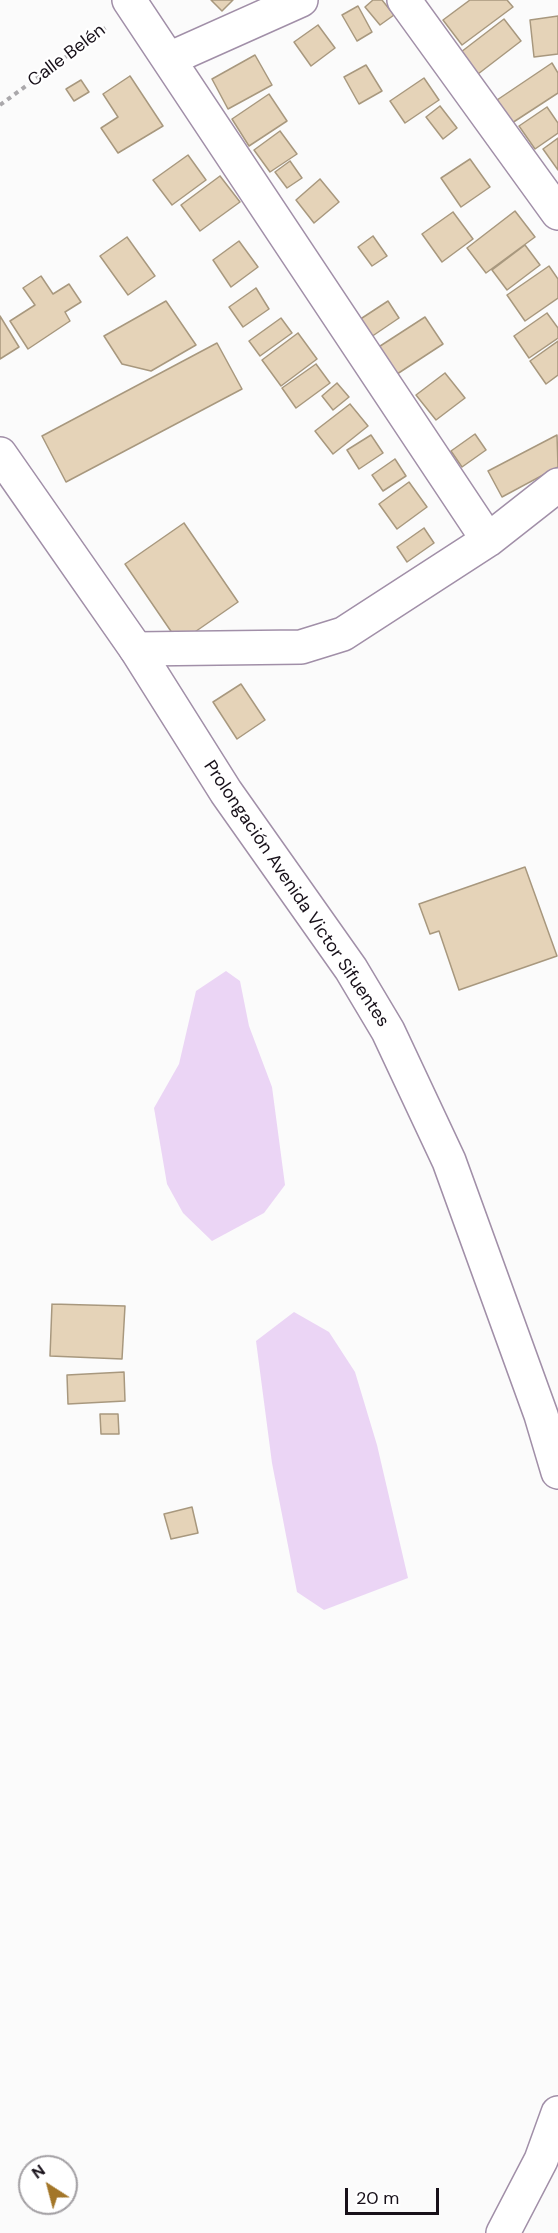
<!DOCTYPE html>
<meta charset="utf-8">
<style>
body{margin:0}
#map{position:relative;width:558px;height:2233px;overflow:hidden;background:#fbfbfb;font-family:"DM Sans",sans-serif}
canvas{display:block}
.north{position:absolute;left:18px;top:2155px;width:60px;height:60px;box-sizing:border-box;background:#fff;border:2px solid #a29fa3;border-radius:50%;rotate:324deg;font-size:16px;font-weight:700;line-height:24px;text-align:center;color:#171019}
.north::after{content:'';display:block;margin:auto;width:21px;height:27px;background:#a37628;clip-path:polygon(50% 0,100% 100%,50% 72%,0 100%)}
.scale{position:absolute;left:345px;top:2188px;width:94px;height:27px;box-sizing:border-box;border:3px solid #171019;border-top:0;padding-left:8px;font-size:18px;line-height:21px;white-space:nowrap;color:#171019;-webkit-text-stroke:4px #fff;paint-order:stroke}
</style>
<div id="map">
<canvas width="558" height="2233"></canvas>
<div class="north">N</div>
<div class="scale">20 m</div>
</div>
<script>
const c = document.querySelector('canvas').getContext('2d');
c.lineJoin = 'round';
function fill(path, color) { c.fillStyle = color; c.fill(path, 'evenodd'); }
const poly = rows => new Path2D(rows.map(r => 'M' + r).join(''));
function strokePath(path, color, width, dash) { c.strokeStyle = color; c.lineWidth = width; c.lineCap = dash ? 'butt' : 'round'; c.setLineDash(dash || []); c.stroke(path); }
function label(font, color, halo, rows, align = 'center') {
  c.font = font + ' "DM Sans",sans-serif'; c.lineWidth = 4.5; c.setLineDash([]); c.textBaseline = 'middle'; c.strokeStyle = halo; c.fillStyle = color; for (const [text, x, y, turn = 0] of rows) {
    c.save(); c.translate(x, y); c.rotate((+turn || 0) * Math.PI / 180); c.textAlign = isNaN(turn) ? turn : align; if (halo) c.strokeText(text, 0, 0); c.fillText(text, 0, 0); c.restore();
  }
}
fill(poly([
 [226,971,240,981,249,1026,272,1087,285,1185,264,1213,212,1241,183,1213,167,1184,154,1108,179,1064,196,991],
 [294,1312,329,1332,355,1372,377,1445,408,1578,324,1610,297,1592,272,1463,256,1341]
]), '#ebd5f5');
const building = poly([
 [211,0,233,0,222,11,211,0],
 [373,0,382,0,394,15,380,25,365,7,373,0],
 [470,0,507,0,513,7,462,45,443,20,470,0],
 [358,6,372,32,357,41,342,15,358,6],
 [558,16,558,54,534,57,530,20,558,16],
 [504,19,521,41,478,74,461,52,504,19],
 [318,25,335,48,311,66,294,42,318,25],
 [255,55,272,85,228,109,212,79,255,55],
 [552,63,558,73,558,93,512,123,497,100,552,63],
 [366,65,382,91,359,104,344,77,366,65],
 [130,76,163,126,118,153,101,128,118,117,103,94,130,76],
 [424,78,439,100,405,123,390,101,424,78],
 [81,80,89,92,74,101,66,89,81,80],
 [269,94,287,121,249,146,232,119,269,94],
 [440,106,457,128,443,139,426,117,440,106],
 [547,107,558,123,558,133,535,149,519,126,547,107],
 [280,131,297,154,270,172,254,150,280,131],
 [558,138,558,170,543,149,558,138],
 [188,155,206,180,172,205,153,180,188,155],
 [470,159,490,187,461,207,441,178,470,159],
 [290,161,302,178,287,188,275,172,290,161],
 [220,176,240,202,200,231,181,205,220,176],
 [320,179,339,202,314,223,296,200,320,179],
 [515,211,535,237,486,273,467,248,515,211],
 [453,212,473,239,442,262,422,234,453,212],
 [373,236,387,256,372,266,358,247,373,236],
 [127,237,155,276,128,295,100,256,127,237],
 [239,241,258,267,231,287,213,260,239,241],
 [525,245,540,265,507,290,492,270,525,245],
 [549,266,558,279,558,298,525,321,507,295,549,266],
 [41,276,53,294,69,284,81,302,65,312,70,321,28,349,10,321,35,305,23,288,41,276],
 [256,288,269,309,243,327,229,307,256,288],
 [166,301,196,345,151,371,122,364,104,336,166,301],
 [388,301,399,318,371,337,359,320,388,301],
 [547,313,558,328,558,338,529,358,514,336,547,313],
 [0,316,19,347,0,359,0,316],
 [425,317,443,344,391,378,374,350,425,317],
 [281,318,292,333,260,356,249,341,281,318],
 [298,333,317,359,281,386,262,360,298,333],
 [558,341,558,375,546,384,530,361,558,341],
 [217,343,242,389,66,482,42,436,217,343],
 [316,364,330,383,296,408,282,388,316,364],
 [445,373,465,398,436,420,416,395,445,373],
 [337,383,349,397,333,410,322,396,337,383],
 [350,404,368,426,333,454,315,431,350,404],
 [475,434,486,450,462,467,451,451,475,434],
 [371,435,383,453,359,469,347,450,371,435],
 [557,435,558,467,502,497,488,471,557,435],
 [395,459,406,476,383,491,372,475,395,459],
 [409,482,427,507,397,529,379,504,409,482],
 [184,523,238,602,179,643,125,564,184,523],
 [424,528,434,543,407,562,397,547,424,528],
 [241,684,265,720,237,739,213,702,241,684],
 [525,867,557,956,459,990,439,931,430,934,419,904,525,867],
 [52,1304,125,1306,122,1359,50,1356,52,1304],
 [124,1372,125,1401,68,1404,67,1375,124,1372],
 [100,1414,118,1414,119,1434,101,1434,100,1414],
 [192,1507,198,1533,171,1539,164,1514,192,1507]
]);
fill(building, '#e5d3b8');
strokePath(building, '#a8987e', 1.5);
const minor = poly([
 [129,0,488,540],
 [404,0,558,213],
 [169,59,301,0],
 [136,649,301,647,343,634,488,540,558,485]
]);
const tertiary = poly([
 [0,454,136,649,226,792,351,969,388,1031,449,1161,541,1415,558,1472],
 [503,2233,541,2160,558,2113]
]);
strokePath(minor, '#a18fa8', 36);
strokePath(tertiary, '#a18fa8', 36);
strokePath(poly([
 [0,105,108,26]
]), '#aaa8ab', 4, [4.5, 4.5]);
strokePath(minor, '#fff', 33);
strokePath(tertiary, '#fff', 33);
label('18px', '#171019', '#fff', [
 ["Calle Belén",67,56,-37],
 ["Prolongación Avenida Victor Sifuentes",296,894,56]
]);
</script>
